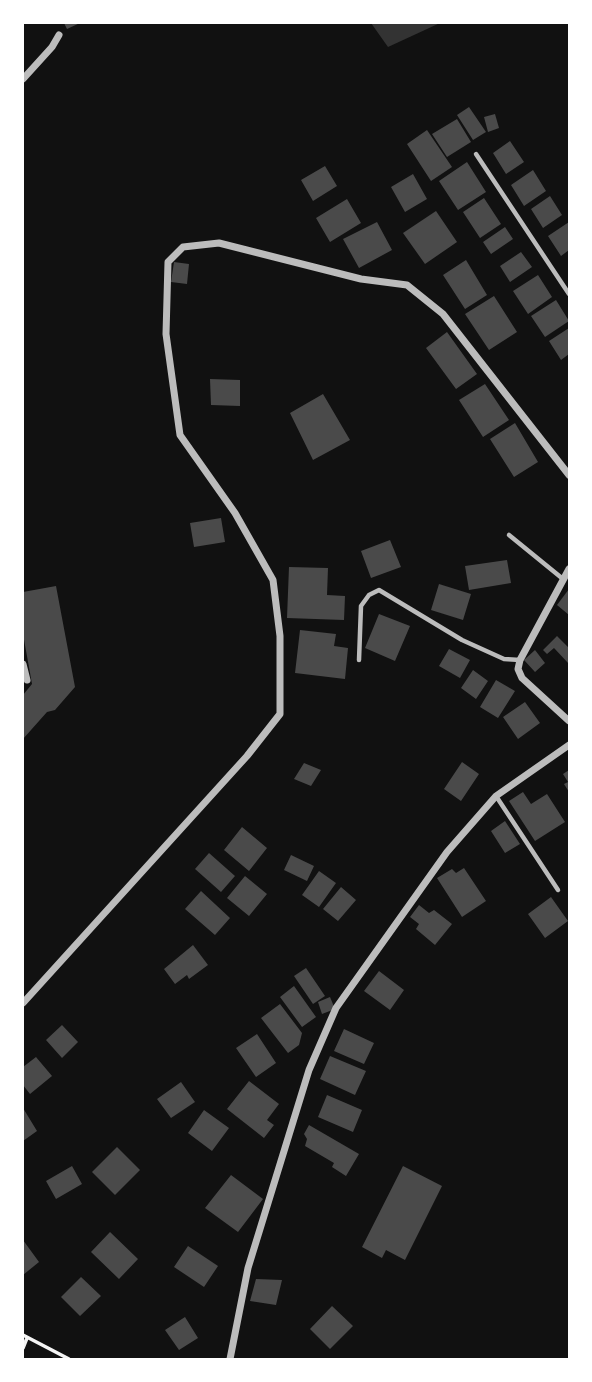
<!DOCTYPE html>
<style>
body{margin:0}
#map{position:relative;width:592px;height:1382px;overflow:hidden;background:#111;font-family:Jost,sans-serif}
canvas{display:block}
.frame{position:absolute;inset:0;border:24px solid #fff;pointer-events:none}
</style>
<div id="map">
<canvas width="592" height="1382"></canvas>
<div class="frame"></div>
</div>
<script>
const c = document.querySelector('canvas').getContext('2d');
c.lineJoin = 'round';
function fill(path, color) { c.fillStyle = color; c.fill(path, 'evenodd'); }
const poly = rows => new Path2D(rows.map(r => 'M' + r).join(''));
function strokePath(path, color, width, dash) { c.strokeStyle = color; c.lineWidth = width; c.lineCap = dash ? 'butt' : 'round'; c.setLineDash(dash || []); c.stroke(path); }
fill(poly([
 [371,23,440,23,388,47]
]), '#333');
fill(poly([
 [64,23,80,23,67,29],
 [469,107,486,132,473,140,457,115],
 [495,114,499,128,488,132,484,117],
 [457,119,471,142,447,157,432,134],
 [427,130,452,167,431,181,407,144],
 [510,141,524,162,506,174,493,153],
 [467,162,486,192,458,210,439,181],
 [325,166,337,186,313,201,301,180],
 [533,170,546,191,524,206,511,185],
 [413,174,427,199,405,212,391,187],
 [550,196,562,215,543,228,531,209],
 [484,198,501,224,480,238,463,212],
 [347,199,361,223,330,242,316,218],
 [436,211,457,242,425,264,403,233],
 [377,222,392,250,359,268,343,239],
 [569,222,569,250,561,256,548,236],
 [505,227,513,239,491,254,483,242],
 [521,252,532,267,510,282,500,266],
 [466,260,487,295,465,309,443,275],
 [174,262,189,264,187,284,171,282],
 [538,275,552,297,528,314,513,291],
 [494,296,517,332,489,350,465,314],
 [556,300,569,321,545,337,531,316],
 [569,328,569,354,561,360,549,341],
 [447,332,477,374,456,389,426,348],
 [210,379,240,380,240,406,211,405],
 [485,384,509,420,483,437,459,400],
 [323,394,350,440,313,460,290,413],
 [515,423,538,462,514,477,490,439],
 [221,518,225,542,194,547,190,523],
 [390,540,401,567,371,578,361,551],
 [507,560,511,583,469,590,465,566],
 [289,567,328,568,327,595,345,596,344,620,287,618],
 [439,584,471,594,463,620,431,610],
 [56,586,75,687,55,710,47,712,23,739,23,695,32,684,23,634,23,592],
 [569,589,569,615,557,605],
 [379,614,410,626,395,661,365,648],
 [300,630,336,634,334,646,348,648,345,679,295,673],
 [557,636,569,648,569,664,554,648,547,654,543,650],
 [449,649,470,660,460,678,439,666],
 [535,650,545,663,535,672,524,660],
 [473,670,488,681,476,699,461,688],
 [496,680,515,691,498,718,480,707],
 [525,702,540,723,518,739,503,717],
 [462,762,479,774,461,801,444,789],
 [304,763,321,770,311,786,294,779],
 [569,770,569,792,564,784,568,782,563,774],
 [523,792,531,804,547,794,565,822,535,841,509,801],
 [505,821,520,844,505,853,491,831],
 [242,827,267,848,249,871,224,850],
 [209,853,235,876,221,892,195,869],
 [291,855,314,866,307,881,284,870],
 [464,868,486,901,462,917,437,878,452,869,456,873],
 [319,871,336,883,319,907,302,895],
 [245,876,267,894,249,916,227,898],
 [341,887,356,900,338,921,323,909],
 [201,891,230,918,215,935,185,909],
 [551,897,568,921,545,938,528,914],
 [419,905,429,913,434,910,452,924,435,945,416,929,419,924,410,917],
 [193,945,208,965,189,979,187,975,175,984,164,969],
 [306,968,325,996,313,1004,294,976],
 [379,971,404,990,390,1010,364,991],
 [294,986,316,1017,302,1027,280,997],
 [330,997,335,1009,322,1014,318,1002],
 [280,1004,302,1033,299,1045,288,1053,261,1018],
 [62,1025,78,1042,62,1058,46,1040],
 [344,1029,374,1043,364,1064,334,1051],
 [257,1034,276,1063,256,1077,236,1048],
 [330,1056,366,1071,355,1095,320,1079],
 [36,1057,52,1076,30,1094,23,1085,23,1067],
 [249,1081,279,1104,267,1120,274,1125,264,1138,227,1109],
 [181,1082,195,1102,171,1118,157,1099],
 [327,1095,362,1110,353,1132,318,1117],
 [23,1108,37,1131,23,1141],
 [204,1110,229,1128,212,1151,188,1133],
 [309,1125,359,1154,346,1176,332,1167,334,1163,305,1146,307,1139,304,1134],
 [117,1147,140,1170,115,1195,92,1172],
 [72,1166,82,1184,56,1199,46,1181],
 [403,1166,442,1186,405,1260,386,1250,382,1258,362,1247],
 [231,1175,263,1199,238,1232,205,1208],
 [110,1232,138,1259,119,1279,91,1252],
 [23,1240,39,1262,23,1275],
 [188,1246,218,1266,204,1287,174,1267],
 [81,1277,101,1296,80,1316,61,1297],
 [256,1279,282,1280,276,1305,250,1301],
 [332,1306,353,1326,330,1349,310,1329],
 [185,1317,198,1338,179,1350,165,1330]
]), '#4a4a4a');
strokePath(poly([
 [23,1335,69,1359],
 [23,1348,27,1338]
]), '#f5f5f5', 3.5);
strokePath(poly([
 [476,154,569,294],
 [509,535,563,579],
 [359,660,361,606,369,595,379,590,462,640,504,659,520,660],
 [496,796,558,890]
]), '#bcbcbc', 4.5);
strokePath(poly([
 [23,79,52,47,59,35],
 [569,569,520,660,518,669,522,678,569,721],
 [23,664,27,680],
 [23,1003,247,756,280,714,280,636,273,580,235,513,180,435,166,334,168,262,183,247,219,243,361,279,407,285,443,314,569,475],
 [230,1359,248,1268,309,1070,336,1008,447,852,496,796,569,745]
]), '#bcbcbc', 7);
</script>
